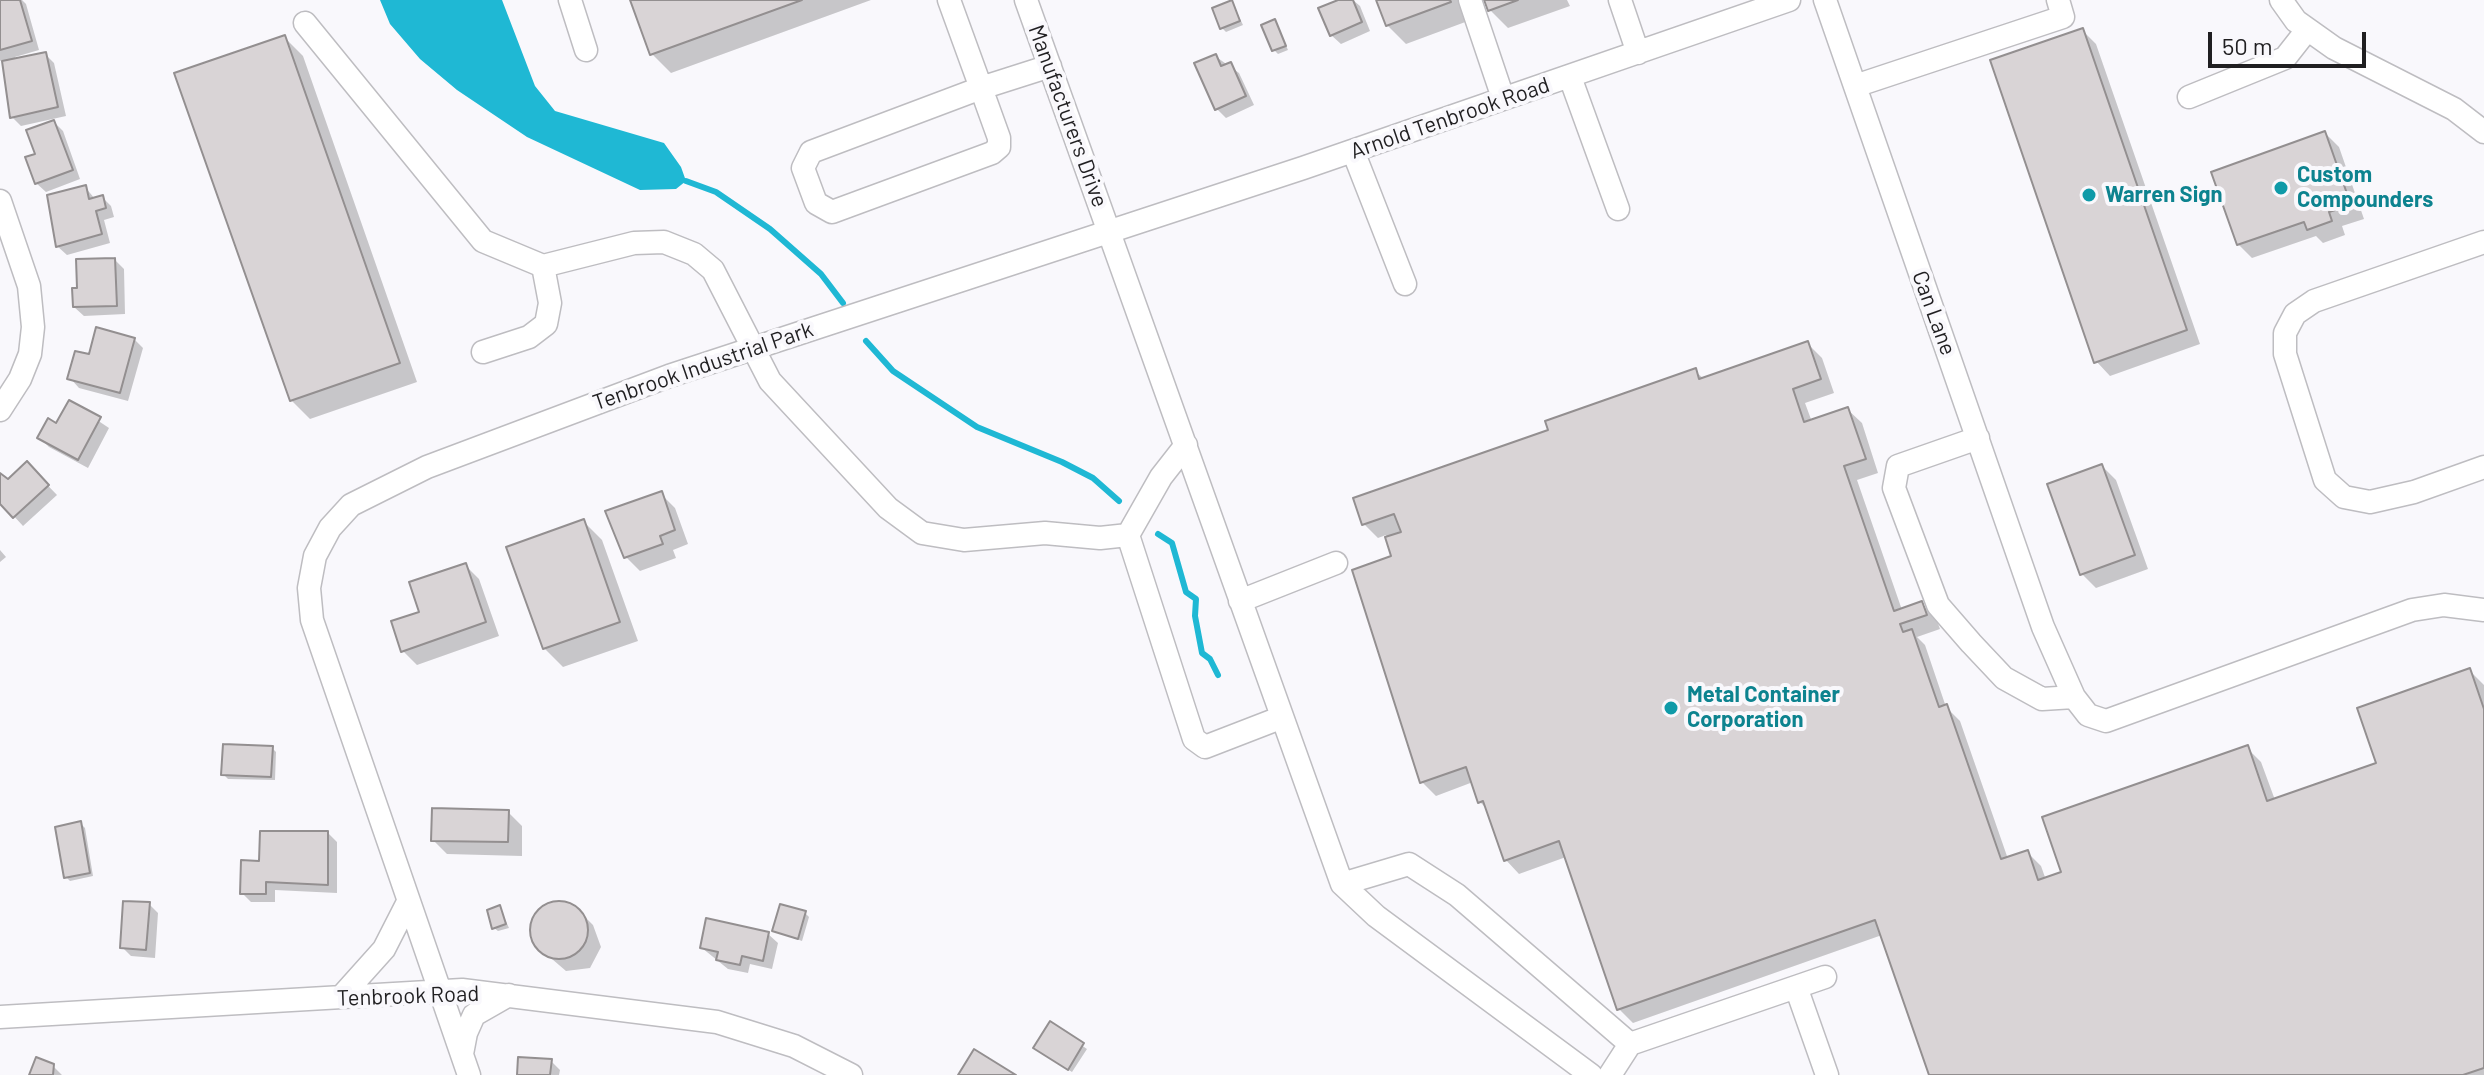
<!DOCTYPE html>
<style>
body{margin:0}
#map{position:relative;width:2484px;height:1075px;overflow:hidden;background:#f9f8fc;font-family:Barlow,sans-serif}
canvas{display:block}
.scale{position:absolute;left:2208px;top:32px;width:158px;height:36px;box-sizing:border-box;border:4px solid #201f21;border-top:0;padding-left:10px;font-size:24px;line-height:28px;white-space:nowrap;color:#201f21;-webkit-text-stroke:6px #f9f8fc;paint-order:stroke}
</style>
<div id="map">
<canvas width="2484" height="1075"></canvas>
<div class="scale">50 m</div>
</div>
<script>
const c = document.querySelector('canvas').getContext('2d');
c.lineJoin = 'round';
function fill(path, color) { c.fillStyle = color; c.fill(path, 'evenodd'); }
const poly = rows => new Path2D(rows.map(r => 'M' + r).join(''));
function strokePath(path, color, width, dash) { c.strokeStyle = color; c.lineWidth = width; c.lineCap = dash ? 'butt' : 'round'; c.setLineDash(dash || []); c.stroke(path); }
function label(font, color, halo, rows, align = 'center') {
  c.font = font + ' Barlow,sans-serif'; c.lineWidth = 8; c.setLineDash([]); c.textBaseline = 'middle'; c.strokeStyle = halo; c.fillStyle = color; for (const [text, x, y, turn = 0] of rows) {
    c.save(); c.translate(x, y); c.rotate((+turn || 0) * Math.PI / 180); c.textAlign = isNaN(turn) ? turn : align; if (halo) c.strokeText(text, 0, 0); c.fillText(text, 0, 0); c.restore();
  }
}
fill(poly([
 [380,0,502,0,535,86,555,111,664,143,681,167,686,181,676,189,640,190,527,137,457,90,420,59,390,24]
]), '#1fb8d4');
fill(poly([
 [0,0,22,0,26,4,39,50,15,57,16,60,45,54,54,63,66,116,21,126,12,117,9,87,3,60,0,61],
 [632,0,871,0,671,73,652,54],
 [1343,0,1353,0,1360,6,1370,31,1341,44,1331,35],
 [1378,0,1461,0,1468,21,1406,44,1387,25],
 [1486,0,1567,0,1570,6,1508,28,1490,10],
 [1232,2,1243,25,1226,32,1222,28],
 [1275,21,1288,50,1278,54,1274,50],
 [2082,30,2096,44,2200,344,2110,376,2096,361],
 [284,37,303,56,417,382,310,419,291,400],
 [1215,56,1239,73,1254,105,1226,118,1217,109],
 [54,122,63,131,80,179,46,192,36,183,37,155],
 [2325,133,2339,147,2364,219,2342,226,2345,235,2323,243,2316,236,2252,258,2238,244],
 [85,187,95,199,102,197,111,206,114,217,104,220,110,243,67,255,57,246,51,221],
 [115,260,124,269,125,314,84,316,74,307],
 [134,339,143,348,128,401,79,388,70,378,90,357],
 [1808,344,1822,358,1834,393,1805,403,1812,422,1847,409,1862,423,1878,473,1857,480,1902,610,1922,604,1936,618,1940,629,1917,637,1925,645,1946,707,1960,721,2008,859,2027,852,2041,866,2046,880,2064,874,2247,748,2261,762,2275,800,2379,764,2470,671,2484,685,2484,1075,1931,1075,1882,935,1633,1023,1619,1009,1566,857,1519,874,1505,859,1488,810,1480,802,1473,782,1436,796,1422,782,1394,557,1386,535,1378,538,1364,524,1551,431,1695,371,1704,379],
 [70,402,109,428,88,468,49,447,40,438,57,426],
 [27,464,57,495,23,526,0,501,0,476,9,481],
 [2102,466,2116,480,2148,569,2096,588,2082,574],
 [661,494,675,508,688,544,673,550,676,558,640,571,626,557],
 [583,521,602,540,638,641,563,667,544,648],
 [0,550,6,557,0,562],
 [465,565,479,579,499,636,417,665,403,651,421,613],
 [272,748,276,752,275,780,228,779,224,775],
 [508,812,522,826,522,856,447,854,433,840],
 [81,824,85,828,93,876,70,881,66,877],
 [328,833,337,842,337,893,275,890,275,902,251,902,242,893,261,863],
 [563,903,578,910,593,925,601,947,590,968,566,971,538,947,532,932,541,911],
 [149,904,158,913,155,958,131,956,122,947],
 [500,908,509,928,498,931,494,928],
 [805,913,809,917,802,941,774,931],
 [768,934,778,943,772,969,750,964,748,973,728,969,702,948],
 [1050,1024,1087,1049,1072,1072,1039,1052],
 [551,1061,560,1070,559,1075,519,1075],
 [53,1066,62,1075,31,1075]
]), '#0003');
strokePath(poly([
 [686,181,716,192,770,229,821,274,843,303],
 [866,341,893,371,977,427,1062,462,1093,478,1119,501],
 [1158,534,1172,543,1186,592,1196,599,1195,616,1202,653,1210,659,1218,675]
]), '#1fb8d4', 6);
const building = poly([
 [0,0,20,0,32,41,0,50,0,0],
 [630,0,802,0,650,55,630,0],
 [1232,0,1240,21,1220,29,1212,8,1232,0],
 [1338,0,1353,0,1362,22,1330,36,1318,8,1338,0],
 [1376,0,1450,0,1451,2,1386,26,1376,0],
 [1484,0,1518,0,1488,11,1484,0],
 [1275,19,1286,46,1272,51,1261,25,1275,19],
 [2083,28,2187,330,2094,363,1990,60,2083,28],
 [285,35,400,363,290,401,174,73,285,35],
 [46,52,58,107,10,118,2,61,46,52],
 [1216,54,1221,66,1231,62,1246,96,1215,110,1194,63,1216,54],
 [54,120,73,170,35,184,25,157,35,154,26,130,54,120],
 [2325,131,2351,205,2329,212,2332,221,2307,230,2304,222,2237,245,2211,172,2325,131],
 [86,185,89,199,103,195,106,208,96,211,102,234,56,247,47,195,86,185],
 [115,258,117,306,73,307,72,288,77,288,76,259,115,258],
 [96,327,135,338,120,393,67,379,75,351,89,354,96,327],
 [1808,341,1821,379,1793,389,1804,422,1848,407,1866,459,1844,466,1894,611,1922,601,1927,615,1900,624,1903,632,1912,629,1939,707,1947,704,2001,859,2028,850,2038,880,2061,872,2042,817,2248,745,2267,801,2376,763,2357,708,2470,668,2484,709,2484,1068,2463,1075,1929,1075,1875,920,1617,1010,1559,841,1504,861,1483,801,1478,803,1466,767,1420,783,1352,570,1391,556,1385,537,1401,532,1394,514,1362,525,1353,498,1548,430,1545,421,1696,368,1699,379,1808,341],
 [69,400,101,417,78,460,37,438,48,418,56,423,69,400],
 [27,461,49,485,13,518,0,504,0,473,8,479,27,461],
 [2102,464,2135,555,2080,575,2047,484,2102,464],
 [662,491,675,530,660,536,663,544,624,558,605,511,662,491],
 [584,519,620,622,543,649,506,547,584,519],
 [466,563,486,622,401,652,391,621,419,612,409,582,466,563],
 [223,744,273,746,271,777,221,775,223,744],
 [432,808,509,810,508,842,431,841,432,808],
 [81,821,90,873,64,878,55,827,81,821],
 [260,831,328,831,328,885,266,882,266,894,240,894,241,860,259,861,260,831],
 [123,901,150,902,146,950,120,948,123,901],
 '530 930a29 29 0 1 1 58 0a29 29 0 1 1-58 0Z',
 [780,904,806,911,798,939,772,931,780,904],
 [500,905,506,924,492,929,487,910,500,905],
 [706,918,769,932,763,961,742,956,740,965,716,960,718,952,700,948,706,918],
 [1050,1021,1084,1043,1068,1070,1033,1048,1050,1021],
 [974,1049,1016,1075,958,1075,974,1049],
 [36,1057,54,1064,53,1075,29,1075,36,1057],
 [518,1057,552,1059,550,1075,517,1075,518,1057]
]);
fill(building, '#d9d4d6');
strokePath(building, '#938f90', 2);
const minor = poly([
 [570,0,586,50],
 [949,0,981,88,1050,66],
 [1026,0,1342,884,1376,916,1591,1075],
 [1470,0,1503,98],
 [1620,0,1638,53],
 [1825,0,2043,627,2074,697,2088,715,2106,721,2412,610,2444,605,2484,610],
 [2281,0,2296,21,2334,48,2454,109,2484,132],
 [305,23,483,241,543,266],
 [1570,77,1618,209],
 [1855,86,2063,17,2058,0],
 [981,88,999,138,999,147,992,153,832,212,816,203,803,168,811,152,981,88],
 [2189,97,2285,58,2307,30],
 [1353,151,1405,284],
 [0,201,29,286,33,327,30,354,20,379,0,410],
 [2484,242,2314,301,2295,314,2285,333,2285,354,2325,480,2344,497,2370,502,2414,492,2484,467],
 [483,352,529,337,546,324,550,303,543,266,634,243,664,242,694,254,713,270,770,381,888,508,922,533,964,540,1045,533,1100,538,1128,535,1161,477,1186,445],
 [1978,438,1898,466,1894,488,1938,605,1971,643,2004,678,2042,699,2074,697],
 [1128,535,1194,739,1205,747,1280,718],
 [1240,601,1336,563],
 [1342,884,1409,864,1457,895,1630,1044],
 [1796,987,1827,1075],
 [341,997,384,949,408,902],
 [0,1017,462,990,717,1022,794,1046,851,1075],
 [462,1054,466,1033,474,1015,509,995],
 [469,1075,312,620,309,588,315,556,330,528,351,505,427,467,669,376,1303,168,1789,0],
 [1610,1075,1630,1044,1825,977]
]);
strokePath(minor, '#bebdc1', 25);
strokePath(minor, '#fff', 22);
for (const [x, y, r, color] of [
 [2281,188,8,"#0f9aa8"],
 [2089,195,8,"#0f9aa8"],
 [1671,708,8,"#0f9aa8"]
]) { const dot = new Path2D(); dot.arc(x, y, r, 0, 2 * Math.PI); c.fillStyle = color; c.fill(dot); strokePath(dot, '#f9f8fc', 3); }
label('22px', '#201f21', '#f9f8fc', [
 ["Manufacturers Drive",1068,116,70],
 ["Arnold Tenbrook Road",1450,118,-19],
 ["Can Lane",1934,313,70],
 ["Tenbrook Industrial Park",703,366,-19],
 ["Tenbrook Road",408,996,-2]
]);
label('bold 22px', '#0d838f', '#f9f8fc', [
 ["Custom",2297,175],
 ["Compounders",2297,200],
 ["Warren Sign",2105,195],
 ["Metal Container",1687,695],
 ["Corporation",1687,720]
], 'left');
</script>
